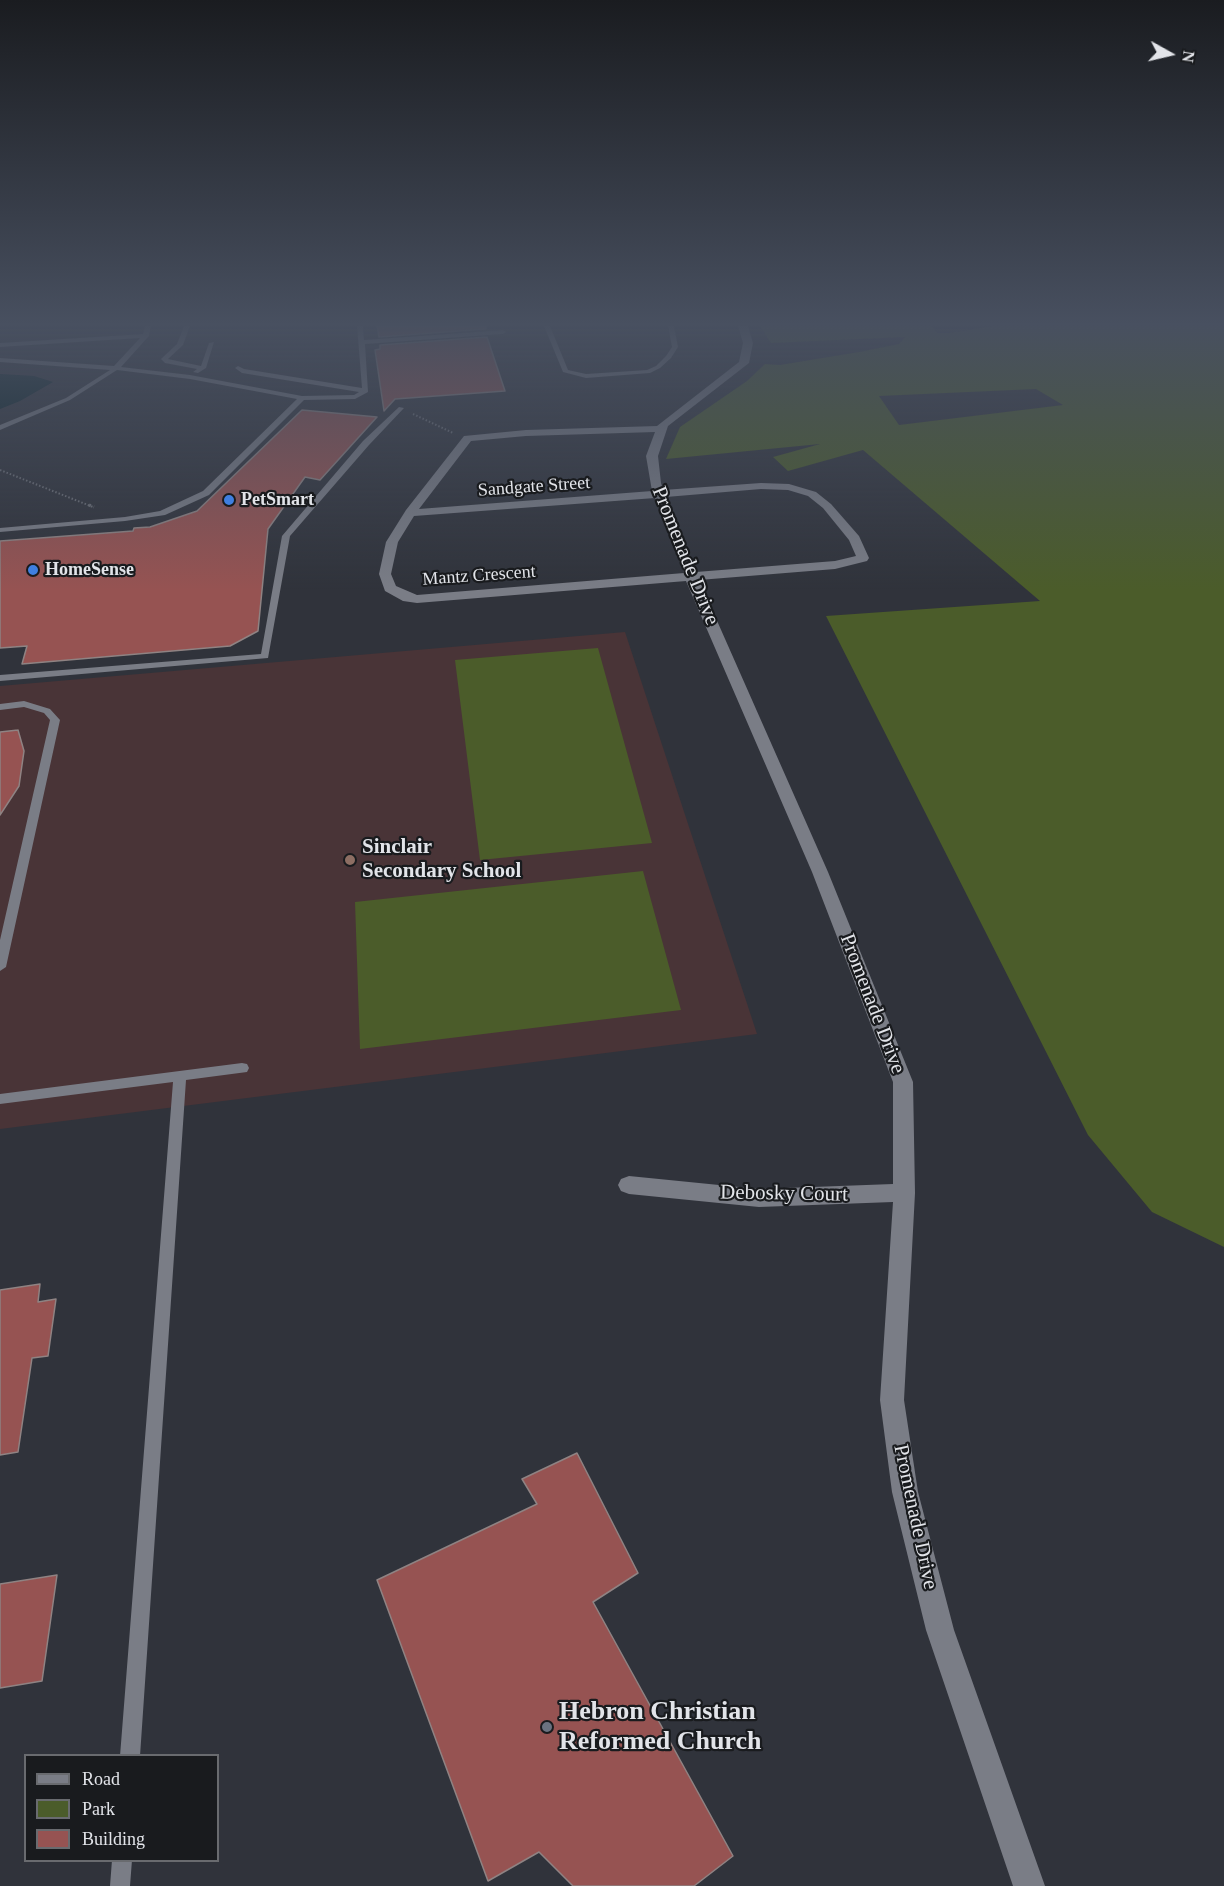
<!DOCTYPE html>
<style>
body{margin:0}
#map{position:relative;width:1224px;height:1886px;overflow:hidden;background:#30333b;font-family:Georgia,serif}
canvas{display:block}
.legend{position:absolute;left:24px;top:1754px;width:195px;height:108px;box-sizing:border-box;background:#191b1e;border:2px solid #696b6f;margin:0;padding:8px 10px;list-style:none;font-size:18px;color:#e2e4e9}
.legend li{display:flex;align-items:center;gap:12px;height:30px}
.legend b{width:30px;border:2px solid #696b6f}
.north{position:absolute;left:1140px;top:24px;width:60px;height:60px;-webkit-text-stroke:4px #191b1e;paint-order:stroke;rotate:98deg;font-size:16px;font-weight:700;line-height:24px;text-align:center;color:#e2e4e9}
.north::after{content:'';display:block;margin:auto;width:21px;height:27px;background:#e2e4e9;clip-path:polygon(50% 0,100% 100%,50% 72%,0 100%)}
</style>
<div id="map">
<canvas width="1224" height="1886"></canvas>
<ul class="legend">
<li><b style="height:8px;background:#7a7d86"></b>Road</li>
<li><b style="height:16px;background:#4b5c2a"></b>Park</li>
<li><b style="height:16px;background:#965352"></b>Building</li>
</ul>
<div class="north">N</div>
</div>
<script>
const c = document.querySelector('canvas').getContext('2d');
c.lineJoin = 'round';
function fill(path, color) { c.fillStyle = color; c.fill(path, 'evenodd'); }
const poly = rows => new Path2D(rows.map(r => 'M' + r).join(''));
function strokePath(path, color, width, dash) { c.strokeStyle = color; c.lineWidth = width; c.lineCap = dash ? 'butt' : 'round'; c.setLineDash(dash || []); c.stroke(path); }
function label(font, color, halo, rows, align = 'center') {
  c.font = font + ' Georgia,serif'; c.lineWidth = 4.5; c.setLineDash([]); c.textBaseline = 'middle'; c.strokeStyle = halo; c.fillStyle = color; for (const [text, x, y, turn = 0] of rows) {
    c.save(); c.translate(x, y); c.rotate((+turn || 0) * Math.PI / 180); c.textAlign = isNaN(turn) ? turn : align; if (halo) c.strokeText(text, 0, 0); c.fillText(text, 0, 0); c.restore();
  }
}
fill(poly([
 [625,632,757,1034,0,1129,0,686]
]), '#493437');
fill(poly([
 [760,326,931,326,938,333,949,333,993,326,1224,326,1224,1247,1152,1212,1088,1135,826,616,1040,601,863,450,788,471,773,457,820,444,666,459,680,427,747,381,765,364,780,365,859,352,899,344,905,337,771,343],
 [1036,389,1063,405,899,425,879,396],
 [598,648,652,843,480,860,455,660],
 [643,871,681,1010,360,1049,355,902]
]), '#4b5c2a');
fill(poly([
 [0,374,34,376,53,382,20,401,0,409]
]), '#021e24');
const building = poly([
 [377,326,486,326,486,329,379,337,377,326],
 [487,337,505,391,395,399,384,411,375,350,380,349,380,345,487,337],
 [302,410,377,417,320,480,305,477,268,529,258,631,230,646,22,664,27,646,0,648,0,541,133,531,134,528,150,527,197,511,302,410],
 [18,730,24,751,19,786,0,815,0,732,18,730],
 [40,1284,38,1302,56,1299,48,1356,32,1358,18,1452,0,1455,0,1290,40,1284],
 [577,1453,638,1573,593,1602,733,1856,694,1886,573,1886,539,1852,488,1881,377,1580,537,1504,522,1479,577,1453],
 [57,1575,42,1681,0,1688,0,1584,57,1575]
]);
fill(building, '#965352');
strokePath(building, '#8f8383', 1.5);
strokePath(poly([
 [413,414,453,433],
 [0,470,93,507]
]), '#6c6f76', 2, [1.5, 2]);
strokePath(poly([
 [89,505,94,507]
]), '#6c6f76', 3, [2, 3]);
fill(poly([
 [145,326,151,326,149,336,121,367,190,375,302,396,354,395,359,392,242,373,235,368,238,366,244,369,362,388,357,326,363,326,364,340,503,330,506,332,503,334,365,344,368,392,355,399,304,400,209,495,165,515,125,521,0,532,0,528,125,517,160,511,203,491,297,399,190,379,117,370,70,400,0,430,0,425,66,398,110,370,0,362,0,358,114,366,140,338,0,347,0,343,143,334,145,326],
 [184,326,190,326,183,345,168,359,201,366,209,343,214,342,206,368,198,373,193,372,197,369,165,363,161,359,177,344,184,326],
 [544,326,550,326,568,370,586,374,647,370,656,366,666,356,672,347,668,326,674,326,678,347,671,358,660,368,650,373,586,378,563,372,544,326],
 [399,407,404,408,369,445,290,536,268,658,0,681,0,675,261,654,282,536,363,441,399,407],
 [24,701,50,709,60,720,6,967,0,971,0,940,50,720,44,713,24,707,0,710,0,704,24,701],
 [242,1063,247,1064,249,1068,247,1072,186,1080,140,1756,120,1756,173,1082,0,1104,0,1094,242,1063],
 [112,1860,132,1860,130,1886,110,1886,112,1860]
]), '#7a7d86');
fill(poly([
 [738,326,748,326,753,343,749,363,668,426,658,456,661,483,663,490,761,483,789,484,816,492,831,504,859,536,869,558,867,561,835,569,699,580,828,872,913,1082,915,1193,904,1400,918,1492,954,1630,1045,1886,1013,1886,926,1630,892,1492,880,1400,893,1202,759,1207,629,1194,621,1191,618,1185,621,1179,629,1176,759,1189,893,1184,893,1082,812,872,686,581,417,603,403,601,385,591,379,574,386,542,406,510,464,436,526,430,657,426,739,362,743,343,738,326],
 [655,432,646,456,652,491,419,509,471,441,526,436,655,432],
 [761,489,788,490,808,496,823,508,849,540,856,556,835,561,696,572,666,497,761,489],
 [655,498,684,573,417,595,396,586,391,574,398,542,414,516,655,498]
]), '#7a7d86');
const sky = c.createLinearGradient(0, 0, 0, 590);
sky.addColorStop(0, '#1a1c20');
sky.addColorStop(0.55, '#485060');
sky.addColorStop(1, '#48506000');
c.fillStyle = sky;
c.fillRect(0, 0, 1224, 590);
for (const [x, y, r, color] of [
 [229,500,6,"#3f7fe0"],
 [33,570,6,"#3f7fe0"],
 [350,860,6,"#8d6e63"],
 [547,1727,6,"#6b7280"]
]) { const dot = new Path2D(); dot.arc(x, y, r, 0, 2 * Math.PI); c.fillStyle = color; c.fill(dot); strokePath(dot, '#191b1e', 2); }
label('18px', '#e2e4e9', '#191b1e', [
 ["Sandgate Street",534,487,-4],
 ["Mantz Crescent",479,576,-4]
]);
label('bold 18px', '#e2e4e9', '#191b1e', [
 ["PetSmart",241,500],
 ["HomeSense",45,570]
], 'left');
label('21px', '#e2e4e9', '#191b1e', [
 ["Promenade Drive",685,556,68],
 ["Promenade Drive",872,1004,69],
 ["Debosky Court",784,1194,1],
 ["Promenade Drive",915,1517,78]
]);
label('bold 21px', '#e2e4e9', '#191b1e', [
 ["Sinclair",362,848],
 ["Secondary School",362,872]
], 'left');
label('bold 26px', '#e2e4e9', '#191b1e', [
 ["Hebron Christian",559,1712],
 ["Reformed Church",559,1742]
], 'left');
</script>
